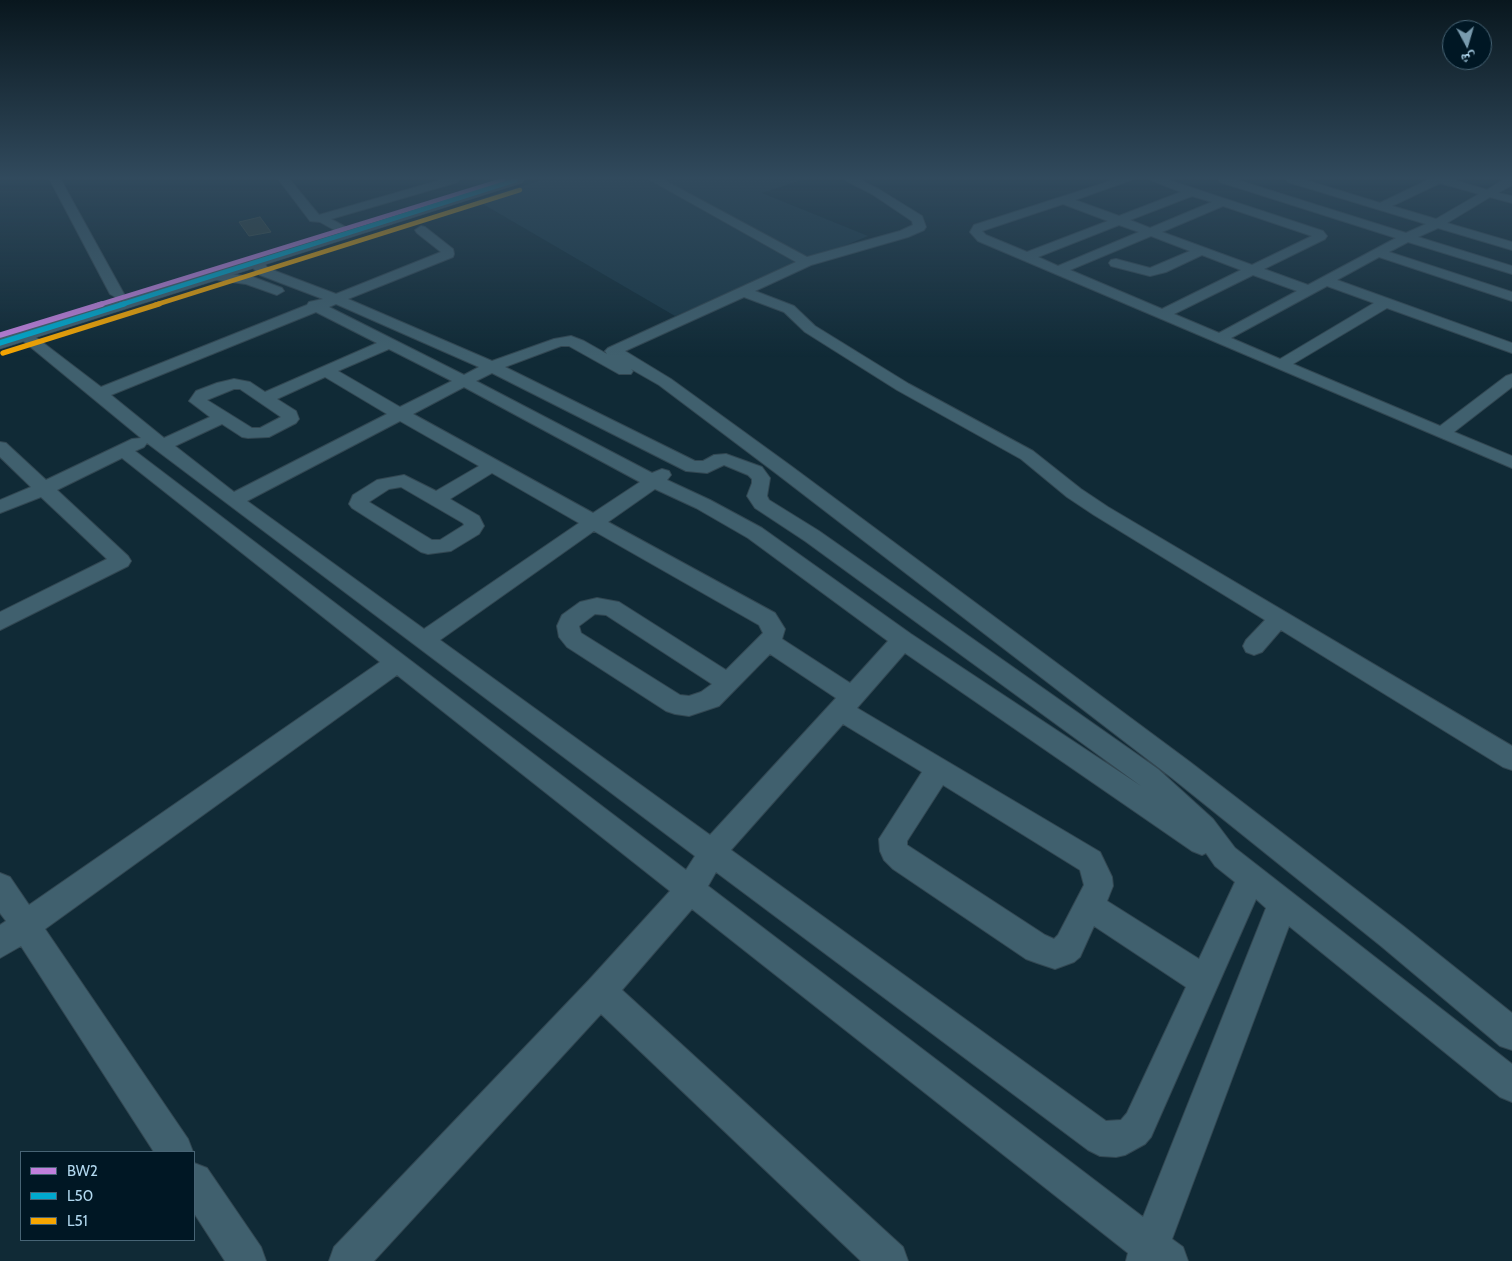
<!DOCTYPE html>
<meta charset="utf-8">
<style>
body{margin:0}
#map{position:relative;width:1512px;height:1261px;overflow:hidden;background:#102a36;font-family:Cabin,"Noto Naskh Arabic",sans-serif}
canvas{display:block}
.legend{position:absolute;left:20px;top:1151px;width:175px;height:90px;box-sizing:border-box;background:#001724;border:1px solid #476475;margin:0;padding:6px 9px;list-style:none;font-size:15px;color:#b1d8ef}
.legend li{display:flex;align-items:center;gap:10px;height:25px}
.legend b{width:25px;border:1px solid #476475}
.north{position:absolute;left:1442px;top:20px;width:50px;height:50px;box-sizing:border-box;background:#001724;border:1px solid #476475;border-radius:50%;rotate:174deg;font-size:14px;font-weight:700;line-height:20px;text-align:center;color:#b1d8ef}
.north::after{content:'';display:block;margin:auto;width:18px;height:22px;background:#799bae;clip-path:polygon(50% 0,100% 100%,50% 72%,0 100%)}
</style>
<div id="map">
<canvas width="1512" height="1261"></canvas>
<ul class="legend">
<li><b style="height:6px;background:#c07fdc"></b>BW2</li>
<li><b style="height:6px;background:#00a9ce"></b>L50</li>
<li><b style="height:6px;background:#f7a600"></b>L51</li>
</ul>
<div class="north">ش</div>
</div>
<script>
const c = document.querySelector('canvas').getContext('2d');
c.lineJoin = 'round';
function fill(path, color) { c.fillStyle = color; c.fill(path, 'evenodd'); }
const poly = rows => new Path2D(rows.map(r => 'M' + r).join(''));
function strokePath(path, color, width, dash) { c.strokeStyle = color; c.lineWidth = width; c.lineCap = dash ? 'butt' : 'round'; c.setLineDash(dash || []); c.stroke(path); }
fill(poly([
 [542,180,802,180,762,193,868,236,675,316,476,200]
]), '#193746');
const building = poly([
 [260,217,271,232,249,236,239,222,260,217]
]);
fill(building, '#313f3a');
strokePath(building, '#445147', 1);
const street = poly([
 [50,180,61,180,124,294,122,297,117,298,110,294,50,180],
 [279,180,290,180,319,215,441,180,459,180,458,182,331,219,351,230,353,233,347,237,320,222,310,221,279,180],
 [650,180,664,180,807,257,900,231,913,225,912,221,872,194,845,180,860,180,880,190,922,216,926,227,924,230,908,237,811,265,755,291,794,306,815,326,909,384,1033,451,1081,489,1108,507,1512,746,1512,770,1503,767,1281,630,1262,652,1254,655,1246,652,1243,646,1246,640,1265,620,1094,515,1067,497,1021,459,897,390,805,332,784,312,744,297,625,351,671,379,791,466,1190,762,1403,926,1512,1013,1512,1050,1500,1046,1381,946,1172,778,777,474,659,385,631,369,633,371,631,374,619,374,569,346,561,346,505,367,695,461,703,461,714,455,726,454,762,467,770,478,767,496,769,500,819,531,1158,769,1213,819,1235,848,1512,1064,1512,1102,1500,1097,1289,926,1172,1239,1183,1247,1188,1261,1126,1261,1128,1253,692,909,622,990,903,1247,908,1261,861,1261,601,1014,374,1261,329,1261,334,1247,589,980,670,891,397,675,45,929,188,1139,193,1152,154,1152,21,946,0,958,0,925,6,921,0,913,0,873,10,877,29,905,380,662,122,458,57,490,128,556,131,561,128,566,0,630,0,612,107,559,41,497,0,513,0,500,31,487,0,457,0,442,6,443,46,480,132,439,141,438,16,335,19,332,29,332,101,387,307,305,309,302,323,299,260,275,252,267,254,259,264,259,266,266,270,269,336,294,441,252,417,233,415,230,421,226,425,227,453,249,454,254,453,257,348,299,492,361,554,339,571,336,584,341,607,354,605,351,608,348,796,262,650,180],
 [336,304,479,367,464,375,329,307,336,304],
 [316,312,377,343,265,392,250,382,234,379,217,383,196,391,189,401,210,417,164,438,111,395,316,312],
 [389,349,452,381,400,407,338,371,389,349],
 [492,373,686,471,707,473,724,465,748,475,752,479,752,483,747,496,755,508,805,541,1141,786,911,634,762,528,710,500,667,480,671,475,669,471,662,469,652,473,476,381,492,373],
 [325,377,387,414,234,492,175,446,222,424,242,437,248,438,269,437,296,423,299,419,296,411,277,399,325,377],
 [464,387,640,482,593,513,413,414,464,387],
 [234,389,240,389,281,417,260,428,252,428,207,400,234,389],
 [400,421,479,466,436,491,404,475,377,480,353,495,349,504,352,508,421,552,428,554,451,551,479,534,484,526,479,516,450,499,492,473,579,523,424,629,247,501,400,421],
 [147,443,695,856,686,870,135,451,144,447,147,443],
 [401,487,463,523,464,525,440,540,432,540,369,502,389,489,401,487],
 [655,489,696,508,748,538,888,641,850,683,782,639,785,629,775,613,608,522,655,489],
 [594,531,759,625,763,633,726,670,619,602,597,598,580,602,562,615,557,626,559,637,567,647,666,711,675,714,689,716,719,706,770,654,836,698,710,835,440,640,594,531],
 [595,614,606,615,712,684,701,692,689,696,680,695,581,633,579,626,595,614],
 [905,653,1192,851,1202,855,1206,853,1215,866,1235,882,1199,959,1107,901,1113,886,1112,877,1100,852,857,708,905,653],
 [843,724,922,772,879,839,880,851,884,860,893,869,1026,959,1037,963,1055,969,1074,962,1080,957,1094,926,1186,987,1127,1113,1121,1120,1106,1121,731,850,843,724],
 [943,785,1080,870,1084,885,1058,935,1054,939,1045,935,907,845,907,841,943,785],
 [716,872,1088,1150,1100,1156,1116,1157,1125,1155,1145,1144,1151,1137,1256,899,1266,908,1143,1217,708,886,716,872],
 [1114,180,1131,180,1075,200,1119,216,1181,192,1151,180,1168,180,1323,231,1327,236,1325,239,1264,269,1308,285,1396,238,1220,182,1219,180,1237,180,1406,233,1426,224,1288,182,1287,180,1305,180,1380,203,1428,180,1454,180,1487,190,1503,180,1512,180,1512,185,1498,193,1512,196,1512,203,1490,197,1447,223,1512,242,1512,250,1438,228,1418,237,1512,266,1512,274,1408,242,1389,252,1512,292,1512,301,1379,257,1337,280,1512,343,1512,353,1387,308,1293,364,1440,426,1506,376,1512,374,1512,387,1454,432,1512,456,1512,468,978,241,970,232,974,225,1114,180],
 [1440,183,1479,194,1436,219,1392,206,1440,183],
 [1192,196,1212,202,1150,228,1130,220,1192,196],
 [1063,204,1108,221,1027,252,986,235,982,231,1063,204],
 [1223,206,1312,236,1252,265,1162,232,1223,206],
 [1119,225,1139,232,1058,266,1038,257,1119,225],
 [1151,236,1190,251,1150,268,1116,259,1111,260,1109,263,1111,266,1150,276,1166,272,1202,255,1241,270,1162,309,1070,270,1151,236],
 [1253,275,1297,291,1219,333,1174,314,1253,275],
 [1327,286,1374,303,1280,359,1231,338,1327,286],
 [215,272,253,277,282,288,284,291,277,295,246,284,210,279,208,276,215,272],
 [194,1163,207,1168,261,1247,266,1261,225,1261,194,1213,194,1163]
]);
const secondary = poly([
 [502,180,524,180,522,183,0,349,0,337,502,180]
]);
strokePath(street, '#324752', 2);
strokePath(secondary, '#324752', 1);
fill(street, '#40606e');
fill(secondary, '#40606e');
strokePath(poly([
 [98,305,503,180]
]), '#c07fdc', 4.5);
strokePath(poly([
 [0,335,102,304]
]), '#c07fdc', 5.5);
strokePath(poly([
 [120,305,516,180]
]), '#00a9ce', 4.5);
strokePath(poly([
 [0,343,124,304]
]), '#00a9ce', 5.5);
strokePath(poly([
 [155,305,520,190]
]), '#f7a600', 4.5);
strokePath(poly([
 [3,353,159,304]
]), '#f7a600', 5.5);
const sky = c.createLinearGradient(0, 0, 0, 357);
sky.addColorStop(0, '#09171e');
sky.addColorStop(0.5, '#314a5d');
sky.addColorStop(1, '#314a5d00');
c.fillStyle = sky;
c.fillRect(0, 0, 1512, 357);
</script>
